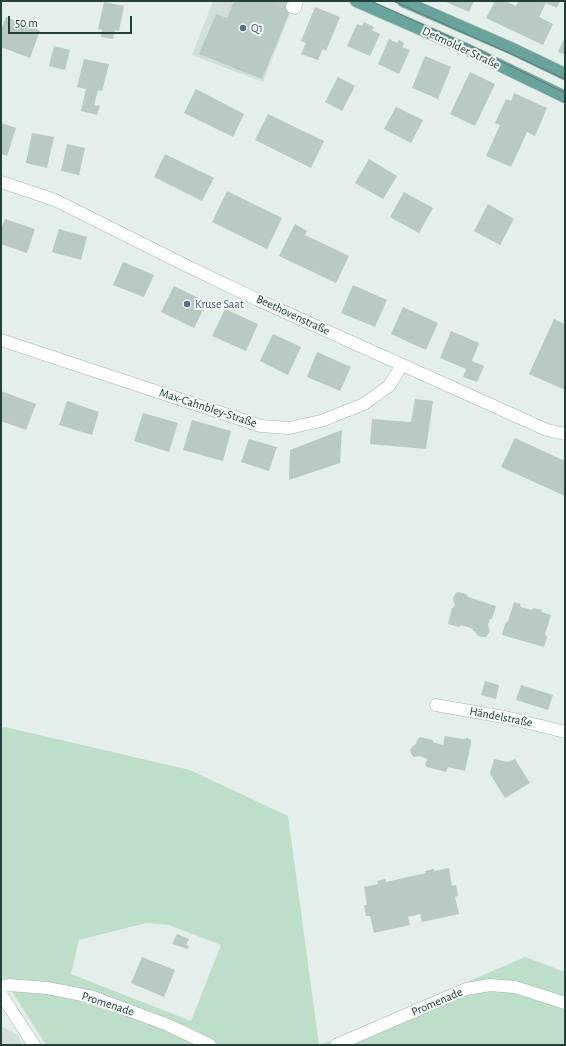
<!DOCTYPE html>
<meta charset="utf-8">
<style>
body{margin:0}
#map{position:relative;width:566px;height:1046px;overflow:hidden;background:#e4eeea;font-family:"Alegreya Sans",sans-serif}
canvas{display:block}
.frame{position:absolute;inset:0;border:2px solid #23403b;pointer-events:none}
.scale{position:absolute;left:8px;top:16px;width:124px;height:18px;box-sizing:border-box;border:2px solid #23403b;border-top:0;padding-left:5px;font-size:12px;line-height:14px;white-space:nowrap;color:#23403b;-webkit-text-stroke:3px #f5faf8;paint-order:stroke}
</style>
<div id="map">
<canvas width="566" height="1046"></canvas>
<div class="frame"></div>
<div class="scale">50 m</div>
</div>
<script>
const c = document.querySelector('canvas').getContext('2d');
c.lineJoin = 'round';
function fill(path, color) { c.fillStyle = color; c.fill(path, 'evenodd'); }
const poly = rows => new Path2D(rows.map(r => 'M' + r).join(''));
function strokePath(path, color, width, dash) { c.strokeStyle = color; c.lineWidth = width; c.lineCap = dash ? 'butt' : 'round'; c.setLineDash(dash || []); c.stroke(path); }
function label(font, color, halo, rows, align = 'center') {
  c.font = font + ' "Alegreya Sans",sans-serif'; c.lineWidth = 4; c.setLineDash([]); c.textBaseline = 'middle'; c.strokeStyle = halo; c.fillStyle = color; for (const [text, x, y, turn = 0] of rows) {
    c.save(); c.translate(x, y); c.rotate((+turn || 0) * Math.PI / 180); c.textAlign = isNaN(turn) ? turn : align; if (halo) c.strokeText(text, 0, 0); c.fillText(text, 0, 0); c.restore();
  }
}
fill(poly([
 [213,1,295,1,263,82,192,55],
 [1,1026,16,1034,23,1045,1,1045]
]), '#d2deda');
fill(poly([
 [5,727,190,770,288,816,319,1045,46,1045,4,979,1,980,1,728],
 [146,923,169,925,221,945,191,1021,71,974,79,940],
 [525,957,565,972,565,1045,321,1045]
]), '#bddfca');
fill(poly([
 [234,1,294,1,262,79,199,54,216,14,227,18],
 [444,1,474,1,469,12],
 [495,1,505,1,516,6,519,1,560,1,557,8,546,3,539,17,553,24,543,45,486,18],
 [104,2,124,6,119,31,115,30,113,39,101,37,102,30,98,29],
 [315,7,340,17,326,51,323,49,318,60,301,54,306,43,301,41],
 [6,17,40,31,30,58,1,47,1,30],
 [364,22,374,27,372,30,380,34,370,56,347,46,357,24,362,26],
 [565,37,565,55,558,52],
 [389,39,397,43,399,40,404,43,402,47,410,50,399,74,378,64],
 [54,46,70,50,65,70,49,66],
 [425,56,451,67,438,99,412,88],
 [84,59,109,64,102,91,98,90,94,105,100,106,97,115,81,111,86,89,77,87],
 [470,72,495,84,475,126,450,114],
 [338,77,355,86,342,111,325,102],
 [196,89,244,114,233,137,184,113],
 [514,93,547,108,535,136,527,132,511,167,486,156,500,125,495,123,506,99,511,101],
 [396,107,423,120,411,143,384,129],
 [268,114,324,141,311,168,255,140],
 [1,123,16,128,7,156,1,154],
 [32,133,54,137,47,168,26,163],
 [67,144,85,148,79,175,61,171],
 [165,154,214,178,202,201,154,177],
 [369,159,397,176,383,199,355,183],
 [227,191,282,218,267,249,212,222],
 [404,192,433,208,419,233,390,217],
 [488,204,514,219,500,245,474,231],
 [5,219,35,229,27,253,1,244,1,230],
 [295,224,307,231,305,235,349,256,336,283,279,256],
 [59,229,87,237,81,260,52,252],
 [123,262,154,275,144,297,113,285],
 [353,285,387,300,375,327,341,313],
 [174,286,207,302,194,328,161,312],
 [403,307,438,323,426,350,391,334],
 [225,309,258,324,246,351,212,336],
 [554,319,565,324,565,390,529,374],
 [451,331,479,343,472,361,484,366,477,382,463,377,466,369,440,358],
 [273,334,301,347,288,375,260,361],
 [317,352,351,367,340,391,307,377],
 [1,391,36,404,26,430,1,421],
 [415,399,433,401,426,449,370,444,372,419,411,422],
 [67,401,99,412,92,435,59,425],
 [143,413,178,423,169,452,134,441],
 [192,420,231,431,223,461,183,450],
 [342,430,340,463,289,480,290,450],
 [515,438,565,461,565,496,501,467],
 [249,439,277,447,269,471,241,462],
 [458,592,466,594,468,597,496,606,492,619,490,619,488,625,490,631,486,637,483,637,478,636,477,635,475,631,473,631,473,629,461,625,459,627,448,624,452,608,454,607,455,604,454,603,453,598,456,593],
 [514,602,520,604,521,607,532,610,533,608,542,610,541,612,551,615,545,634,547,637,544,647,502,635,505,624,508,621],
 [485,681,499,685,496,699,481,695],
 [521,685,553,695,548,710,516,700],
 [445,736,463,739,468,738,471,740,471,744,465,771,448,767,446,772,427,767,425,765,427,759,420,756,416,757,414,757,411,754,410,750,413,746,415,745,418,739,420,737,433,740,433,742,443,745],
 [494,759,508,762,515,759,530,783,505,798,490,774],
 [449,868,452,886,456,885,458,896,455,897,459,914,422,922,420,914,408,917,410,925,374,933,370,916,366,916,364,905,367,905,364,887,378,884,377,881,385,879,386,882,426,873,425,871,434,869,434,871],
 [177,934,189,939,186,945,189,946,188,949,172,944],
 [142,957,175,970,164,997,131,983]
]), '#b9c9c4');
strokePath(poly([
 [276,1,292,7]
]), '#bdcbc7', 12, [12, 6]);
const minor = poly([
 [292,7,295,8,297,1],
 [1,182,55,200,187,266,258,300,547,430,565,434],
 [1,340,261,426,289,428,321,421,364,404,389,386,402,365],
 [436,705,509,718,565,732],
 [1,987,9,985,47,988,93,997,168,1025,210,1045],
 [1,994,34,1045],
 [336,1045,466,989,490,985,515,987,565,1003]
]);
const major = poly([
 [356,1,468,50,565,97],
 [403,1,513,49,565,74]
]);
strokePath(minor, '#a6b6b2', 13);
strokePath(major, '#c1cac8', 13);
strokePath(minor, '#fff', 12);
strokePath(major, '#68a49b', 12);
strokePath(poly([
 [371,1,470,46,565,93],
 [393,1,507,52,565,79]
]), '#5e7b77', 1);
for (const [x, y, r, color] of [
 [243,28,4,"#5c6f8a"],
 [187,304,4,"#5c6f8a"]
]) { const dot = new Path2D(); dot.arc(x, y, r, 0, 2 * Math.PI); c.fillStyle = color; c.fill(dot); strokePath(dot, '#f5faf8', 1.5); }
label('12px', '#4e5e75', '#f5faf8', [
 ["Q1",251,28],
 ["Kruse Saat",195,304]
], 'left');
label('12px', '#23403b', '#f5faf8', [
 ["Detmolder Straße",461,48,25],
 ["Beethovenstraße",293,315,25],
 ["Max-Cahnbley-Straße",208,408,18],
 ["Händelstraße",501,717,11],
 ["Promenade",437,1002,-23],
 ["Promenade",108,1004,18]
]);
</script>
